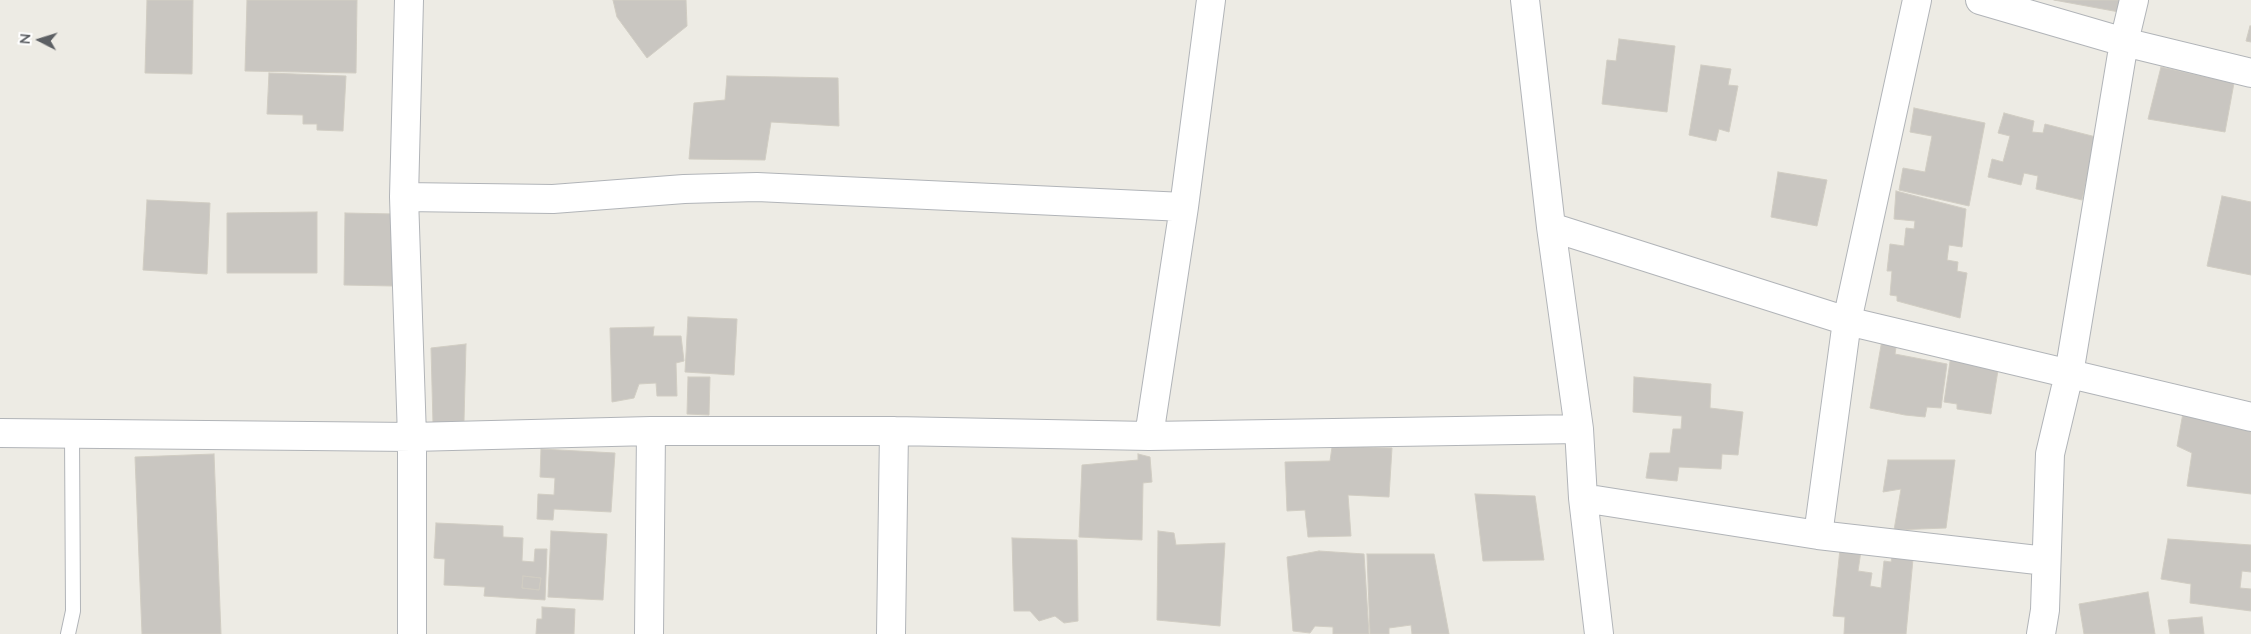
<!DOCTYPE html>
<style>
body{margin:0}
#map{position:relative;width:2251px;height:634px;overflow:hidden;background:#edebe4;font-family:Lato,sans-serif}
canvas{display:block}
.north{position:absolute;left:15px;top:15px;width:50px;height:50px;-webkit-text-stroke:4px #fff;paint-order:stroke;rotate:275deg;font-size:14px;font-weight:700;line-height:20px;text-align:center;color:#5c5f63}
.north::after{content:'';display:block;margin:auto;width:18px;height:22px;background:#5c5f63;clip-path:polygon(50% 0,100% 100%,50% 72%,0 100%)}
</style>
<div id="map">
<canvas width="2251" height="634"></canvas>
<div class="north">N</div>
</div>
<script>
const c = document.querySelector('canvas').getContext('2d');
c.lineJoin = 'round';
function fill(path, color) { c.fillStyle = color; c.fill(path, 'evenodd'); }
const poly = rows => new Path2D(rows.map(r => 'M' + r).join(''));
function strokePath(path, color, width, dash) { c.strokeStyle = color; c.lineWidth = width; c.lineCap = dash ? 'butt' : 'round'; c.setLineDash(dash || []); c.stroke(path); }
const building = poly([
 [147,0,193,0,192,74,145,73,147,0],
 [247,0,357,0,356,73,245,71,247,0],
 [613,0,686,0,687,26,647,58,617,17,613,0],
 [2054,0,2122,0,2119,12,2054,0],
 [2250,26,2251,26,2251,42,2246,41,2250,26],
 [1619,39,1675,46,1667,112,1602,104,1607,60,1616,61,1619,39],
 [1701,65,1731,69,1728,85,1738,86,1729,132,1719,129,1716,141,1689,135,1701,65],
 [2161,67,2234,83,2225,132,2148,119,2161,67],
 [269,73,346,76,343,131,317,130,317,124,303,124,303,115,267,114,269,73],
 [727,76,838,78,839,126,771,122,765,160,689,159,694,103,725,100,727,76],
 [1914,108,1985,123,1969,206,1899,190,1903,168,1925,172,1932,136,1910,132,1914,108],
 [2004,113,2034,121,2032,132,2043,133,2045,124,2096,137,2082,200,2036,189,2038,176,2024,173,2021,185,1988,177,1992,159,2003,162,2010,136,1998,133,2004,113],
 [1778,172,1827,180,1817,226,1771,217,1778,172],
 [1896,191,1966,209,1962,247,1949,245,1947,260,1958,262,1957,271,1967,273,1960,318,1897,301,1897,296,1890,295,1892,271,1887,271,1890,244,1904,246,1906,228,1914,229,1915,221,1894,219,1896,191],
 [2222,196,2251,202,2251,275,2207,266,2222,196],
 [147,200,210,203,207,274,143,270,147,200],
 [317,212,317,273,227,273,227,213,317,212],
 [345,213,395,214,393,286,344,285,345,213],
 [688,317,737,319,734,375,685,372,688,317],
 [654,327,653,336,681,336,684,361,676,363,677,396,657,396,656,383,639,384,634,398,612,402,610,328,654,327],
 [1882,340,1897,341,1895,354,1947,364,1941,408,1927,407,1925,417,1905,415,1870,408,1882,340],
 [466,344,464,421,433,424,431,348,466,344],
 [1951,355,1999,364,1991,414,1957,409,1957,404,1944,402,1951,355],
 [688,377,710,377,709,415,687,414,688,377],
 [1634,377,1711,384,1710,408,1743,412,1738,455,1722,454,1721,469,1679,467,1677,481,1646,478,1650,453,1670,453,1673,429,1681,429,1682,416,1633,412,1634,377],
 [2183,413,2251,429,2251,494,2187,486,2192,453,2177,446,2183,413],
 [1332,447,1392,448,1389,497,1348,495,1351,536,1308,537,1305,510,1287,511,1285,462,1330,461,1332,447],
 [541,449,615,453,611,512,554,509,553,520,537,519,538,494,554,495,555,478,540,477,541,449],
 [214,454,221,634,142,634,135,457,214,454],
 [1138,454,1150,457,1152,482,1143,483,1142,540,1079,537,1082,465,1138,460,1138,454],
 [1888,460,1955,460,1946,528,1894,530,1901,489,1883,492,1888,460],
 [1475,494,1535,496,1544,560,1483,561,1475,494],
 [436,523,503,526,503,537,523,538,522,561,534,562,535,549,547,549,545,600,484,596,485,587,444,585,445,559,434,558,436,523],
 [523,576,541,578,539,590,522,588,523,576],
 [551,531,607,534,603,600,548,597,551,531],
 [1158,531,1174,533,1176,545,1225,543,1220,626,1157,620,1158,531],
 [1012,538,1077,540,1078,621,1064,623,1055,616,1039,621,1030,611,1014,611,1012,538],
 [2168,539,2251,545,2251,572,2242,571,2240,588,2251,589,2251,611,2190,603,2191,584,2161,579,2168,539],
 [1840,549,1861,551,1858,571,1872,573,1870,586,1881,588,1884,561,1891,562,1892,557,1913,559,1906,634,1844,634,1845,617,1833,616,1840,549],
 [1319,551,1364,554,1369,634,1333,634,1333,627,1315,626,1310,633,1293,631,1287,557,1319,551],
 [1367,554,1434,554,1449,634,1412,634,1411,625,1389,628,1389,634,1370,634,1367,554],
 [523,576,541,578,539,590,522,588,523,576],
 [2148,592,2155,634,2084,634,2079,604,2148,592],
 [542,607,575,609,574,634,536,634,537,619,542,619,542,607],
 [2202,617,2204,634,2170,634,2168,620,2202,617]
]);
fill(building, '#c9c6c1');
strokePath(building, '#d1cdc3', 1);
const service = poly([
 [68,634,73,611,72,434]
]);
const minor = poly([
 [409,0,404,197,412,437,412,634],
 [1525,0,1551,227,1579,429,1583,498,1599,634],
 [1980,0,2124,42,2251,73],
 [404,197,553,199,684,189,757,187,1184,207],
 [1551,227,1847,321,2251,417],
 [0,433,412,437,651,431,894,431,1149,436,1579,429],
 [1149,436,1184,207,1211,0],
 [1583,498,1818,535,2046,561],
 [1818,535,1847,321,1917,0],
 [649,634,651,431],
 [891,634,894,431],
 [2041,634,2045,610,2050,454,2069,374,2124,42,2134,0]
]);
strokePath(service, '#b1b4b8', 16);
strokePath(minor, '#b1b4b8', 30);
strokePath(service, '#fff', 14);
strokePath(minor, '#fff', 28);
</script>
